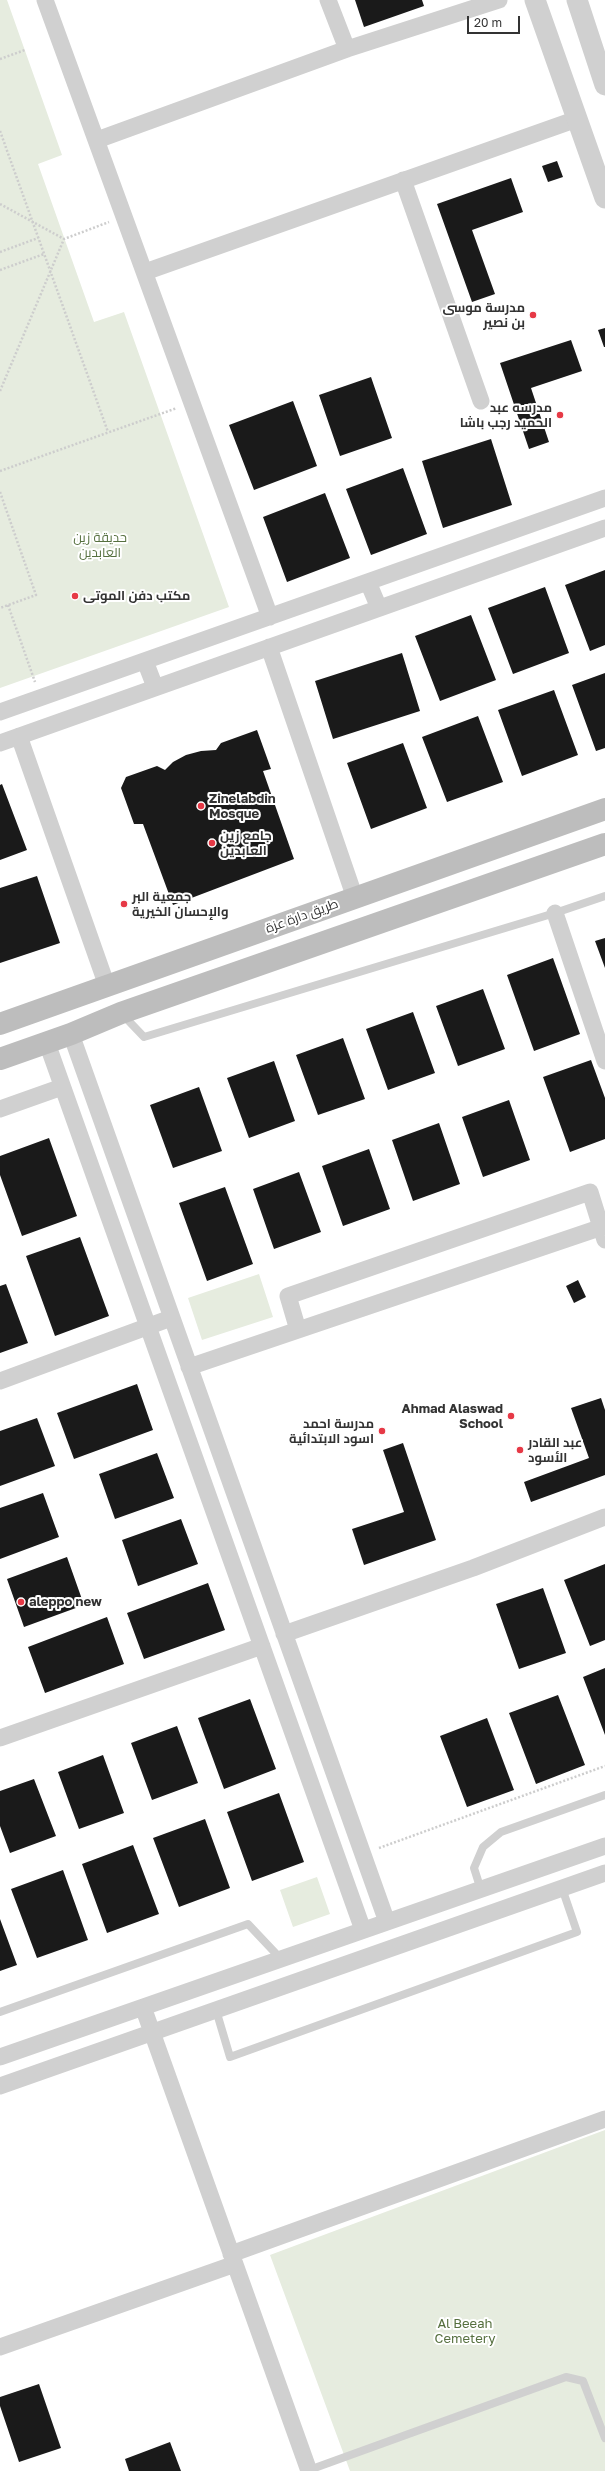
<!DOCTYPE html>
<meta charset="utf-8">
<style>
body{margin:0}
#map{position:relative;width:605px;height:2471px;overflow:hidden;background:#fff;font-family:"Golos Text",sans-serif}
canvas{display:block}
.scale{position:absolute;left:467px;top:16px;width:53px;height:18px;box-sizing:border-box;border:2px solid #333;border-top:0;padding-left:5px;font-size:12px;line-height:14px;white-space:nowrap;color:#333;-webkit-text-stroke:3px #fff;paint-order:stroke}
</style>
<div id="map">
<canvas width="605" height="2471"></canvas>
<div class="scale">20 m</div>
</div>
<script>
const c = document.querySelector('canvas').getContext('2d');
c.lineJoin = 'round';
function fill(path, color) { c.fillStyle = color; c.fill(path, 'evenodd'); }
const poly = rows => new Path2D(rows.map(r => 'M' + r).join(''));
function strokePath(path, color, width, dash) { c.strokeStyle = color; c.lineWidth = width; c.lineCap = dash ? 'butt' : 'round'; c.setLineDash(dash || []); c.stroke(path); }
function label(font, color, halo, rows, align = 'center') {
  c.font = font + ' "Golos Text",Cairo,sans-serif'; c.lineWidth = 4; c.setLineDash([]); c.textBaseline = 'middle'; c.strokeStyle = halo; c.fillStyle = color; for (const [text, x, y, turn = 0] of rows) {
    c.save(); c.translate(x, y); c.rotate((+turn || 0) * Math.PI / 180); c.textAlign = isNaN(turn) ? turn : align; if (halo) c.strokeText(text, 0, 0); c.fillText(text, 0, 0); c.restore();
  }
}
fill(poly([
 [0,0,7,0,62,155,38,164,94,322,124,312,229,607,0,688],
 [259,1274,273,1317,202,1340,188,1298],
 [317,1877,330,1914,293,1927,280,1890],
 [605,2130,605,2471,350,2471,270,2255]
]), '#e6ecdf');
fill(poly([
 [355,0,422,0,424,6,364,27],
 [557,161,563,177,548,182,542,166],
 [511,178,523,212,472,230,495,294,472,302,437,204],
 [605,328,605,347,604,347,598,330],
 [571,340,582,371,531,388,549,442,529,449,500,363],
 [371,377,392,438,340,456,319,395],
 [293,401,317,466,254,490,229,425],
 [491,439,512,505,443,528,422,461],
 [403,468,427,534,371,555,346,489],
 [325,493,350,558,287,582,263,517],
 [605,570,605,645,590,651,565,585],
 [545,587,569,653,513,674,488,608],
 [471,615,496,680,440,701,415,636],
 [402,653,420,711,333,739,315,681],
 [605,673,605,748,596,751,572,685],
 [554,690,578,755,522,776,498,710],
 [478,716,503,782,447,802,422,737],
 [257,730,271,769,263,771,294,859,173,905,143,824,134,824,121,788,126,777,157,766,165,770,173,762,186,755,201,751,216,750,221,743],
 [403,743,427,808,371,829,347,763],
 [2,784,27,850,0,860,0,785],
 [37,876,60,943,0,963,0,888],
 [605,938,605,968,595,941],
 [553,958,580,1034,534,1051,507,975],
 [483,989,505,1049,458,1066,436,1006],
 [413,1012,435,1073,388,1090,366,1029],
 [343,1038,365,1099,318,1115,296,1055],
 [591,1060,605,1098,605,1139,570,1152,543,1077],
 [274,1061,295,1121,249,1138,227,1078],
 [199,1087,222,1151,173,1168,150,1105],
 [509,1100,530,1160,483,1177,462,1117],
 [439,1123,460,1184,413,1201,392,1140],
 [49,1138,77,1216,22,1236,0,1175,0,1156],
 [369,1149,390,1209,343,1226,322,1166],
 [299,1172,321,1232,274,1249,253,1189],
 [225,1187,253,1264,207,1281,179,1203],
 [80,1237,109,1316,55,1336,26,1256],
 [578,1280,586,1297,574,1303,566,1286],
 [6,1284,28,1343,0,1353,0,1286],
 [137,1384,153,1430,74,1459,57,1413],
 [601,1398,605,1410,605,1475,531,1502,524,1482,589,1458,571,1408],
 [37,1418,55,1466,0,1486,0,1431],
 [403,1443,436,1540,364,1565,352,1529,404,1512,383,1450],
 [157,1453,174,1498,115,1519,99,1474],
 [43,1493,59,1537,0,1559,0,1508],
 [181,1519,198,1564,138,1586,122,1540],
 [67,1557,84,1605,24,1627,7,1579],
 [605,1564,605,1640,590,1646,564,1580],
 [208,1583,225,1630,144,1659,127,1613],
 [543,1588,566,1653,519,1669,496,1604],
 [107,1617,124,1664,45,1693,28,1647],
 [605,1668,605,1735,583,1677],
 [558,1695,585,1765,536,1784,509,1713],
 [250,1699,276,1769,224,1789,198,1718],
 [487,1718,514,1790,467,1807,440,1736],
 [177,1726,198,1783,152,1800,131,1743],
 [103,1755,124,1813,79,1829,58,1772],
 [34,1779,56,1836,10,1853,0,1826,0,1791],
 [279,1793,304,1862,252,1881,227,1812],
 [205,1819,230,1888,179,1907,153,1838],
 [133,1845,159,1914,107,1933,82,1864],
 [63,1870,88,1940,37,1958,11,1889],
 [0,1919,17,1965,0,1971],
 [39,2384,61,2448,19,2462,0,2406,0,2397],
 [170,2442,181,2471,129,2471,125,2459]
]), '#1a1a1a');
strokePath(poly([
 [0,59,25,50],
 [0,131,108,432],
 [0,204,64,239],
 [0,252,38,238],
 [0,270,44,254],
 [0,391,64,239,109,222],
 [0,471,177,408],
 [0,492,36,595,0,608],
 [8,605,35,682],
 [379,1848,605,1766]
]), '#cdcdcd', 2.5, [2, 2]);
strokePath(poly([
 [123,1015,144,1037,555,913,605,896],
 [481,1890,474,1868,483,1847,501,1832,605,1795],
 [216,2010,230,2057,577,1932,562,1888],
 [0,2012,248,1924,281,1959],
 [309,2470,566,2377,583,2381,605,2438]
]), '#d0d0d0', 8);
strokePath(poly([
 [45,0,270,617],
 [328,0,347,49],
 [97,140,347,49,499,0],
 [403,180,481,401],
 [145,272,577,119],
 [368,582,379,608],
 [269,647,355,898],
 [145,661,155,687],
 [0,712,605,498],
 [19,736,107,986],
 [0,743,605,528],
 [555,913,605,1061],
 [71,1034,387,1922],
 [47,1043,363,1930],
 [0,1109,62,1087],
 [298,1330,288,1296,590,1192,605,1240],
 [189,1367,605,1226],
 [0,1381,171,1318],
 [284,1634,473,1568,605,1517],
 [0,1738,262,1646],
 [143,2007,309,2471],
 [0,2057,605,1846],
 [0,2086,605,1873],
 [231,2254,605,2119],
 [0,2347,235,2264]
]), '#d0d0d0', 17);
strokePath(poly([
 [535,0,605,198],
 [577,0,605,85]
]), '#d0d0d0', 21);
strokePath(poly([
 [0,1024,605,809],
 [0,1059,71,1034,121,1013,605,844]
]), '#bdbdbd', 22);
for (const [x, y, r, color] of [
 [533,315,4,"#e63946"],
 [560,415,4,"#e63946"],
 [75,596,4,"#e63946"],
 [201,806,4,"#e63946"],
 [212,843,4,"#e63946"],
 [124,904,4,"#e63946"],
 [511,1416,4,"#e63946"],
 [382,1431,4,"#e63946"],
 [520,1450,4,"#e63946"],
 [21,1602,4,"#e63946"]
]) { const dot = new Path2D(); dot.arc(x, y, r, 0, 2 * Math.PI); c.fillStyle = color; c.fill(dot); strokePath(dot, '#fff', 1.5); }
label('bold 13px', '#333', '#fff', [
 ["مدرسة موسى",525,308,"right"],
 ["بن نصير",525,323,"right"],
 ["مدرسه عبد",552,408,"right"],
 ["الحميد رجب باشا",552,423,"right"],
 ["مكتب دفن الموتى",83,596],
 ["Zinelabdin",209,799],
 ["Mosque",209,814],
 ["جامع زين",220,836],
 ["العابدين",220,851],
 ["جمعية البر",132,897],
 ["والإحسان الخيرية",132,912],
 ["Ahmad Alaswad",503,1409,"right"],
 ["School",503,1424,"right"],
 ["مدرسة احمد",374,1424,"right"],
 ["اسود الابتدائية",374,1439,"right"],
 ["عبد القادر",528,1443],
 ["الأسود",528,1458],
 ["aleppo new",29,1602]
], 'left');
label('13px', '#56703f', '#fff', [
 ["حديقة زين",100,538],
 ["العابدين",100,553],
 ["Al Beeah",465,2324],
 ["Cemetery",465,2339]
]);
label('13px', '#333', '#fff', [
 ["طريق دارة عزة",302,916,-20]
]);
</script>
